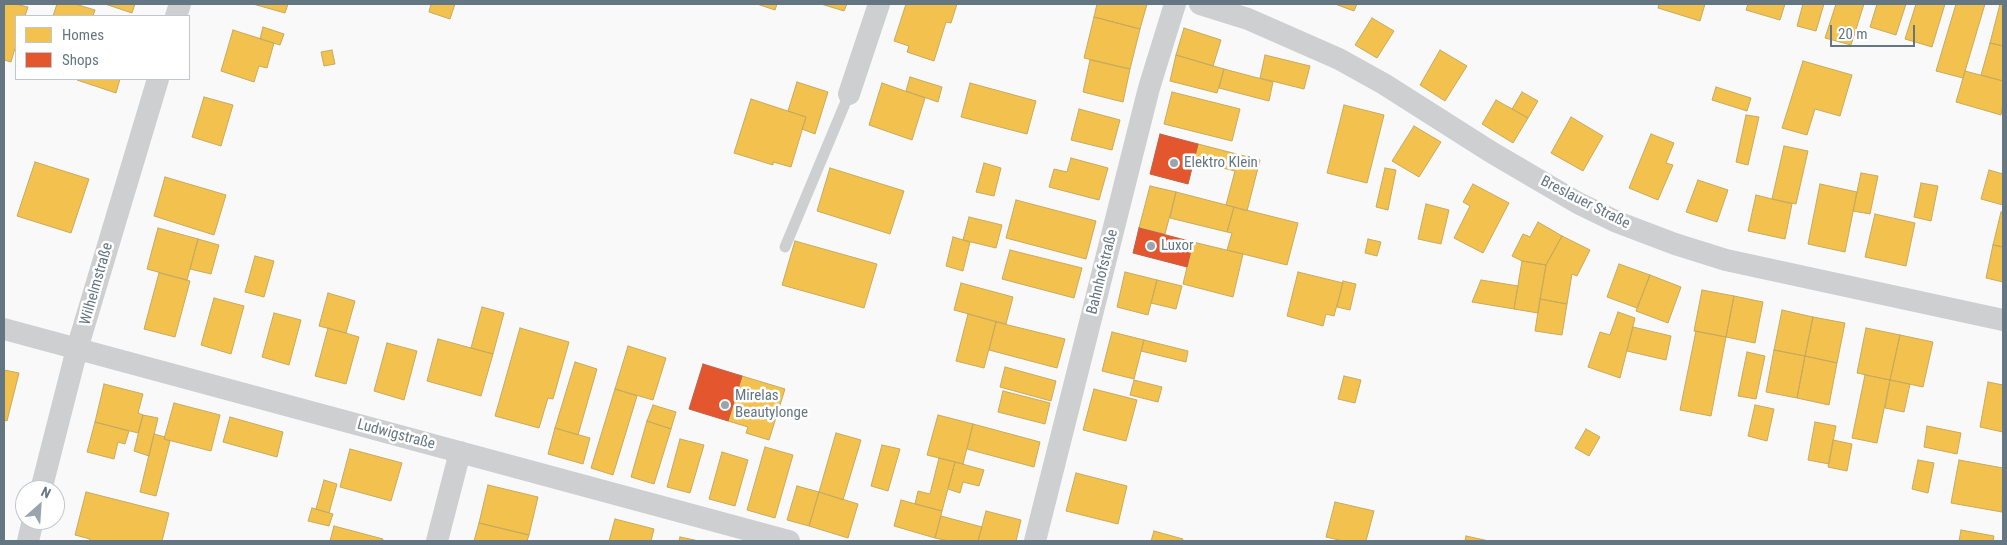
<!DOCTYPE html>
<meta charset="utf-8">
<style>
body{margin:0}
#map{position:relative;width:2007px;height:545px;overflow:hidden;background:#f9f9f9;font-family:"Roboto Condensed",sans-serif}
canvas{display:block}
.frame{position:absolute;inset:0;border:5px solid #657683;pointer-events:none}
.legend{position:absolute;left:15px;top:15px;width:175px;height:65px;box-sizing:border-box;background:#fff;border:1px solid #c1c8cd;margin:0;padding:6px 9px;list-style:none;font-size:15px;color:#657683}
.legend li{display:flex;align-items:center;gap:10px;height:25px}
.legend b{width:25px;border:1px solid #c1c8cd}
.north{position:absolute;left:15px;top:480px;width:50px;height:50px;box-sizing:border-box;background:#fff;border:1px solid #c1c8cd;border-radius:50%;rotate:26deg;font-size:14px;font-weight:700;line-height:20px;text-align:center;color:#657683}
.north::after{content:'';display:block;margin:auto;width:18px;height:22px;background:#99a4ac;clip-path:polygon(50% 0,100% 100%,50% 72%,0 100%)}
.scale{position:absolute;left:1830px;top:25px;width:85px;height:22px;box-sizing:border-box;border:2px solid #657683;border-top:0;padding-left:6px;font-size:15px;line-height:18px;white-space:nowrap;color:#657683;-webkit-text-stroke:4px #fff;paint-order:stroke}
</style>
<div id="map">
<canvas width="2007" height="545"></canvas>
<div class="frame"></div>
<ul class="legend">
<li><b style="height:14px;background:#f2c14e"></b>Homes</li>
<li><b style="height:14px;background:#e4572e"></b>Shops</li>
</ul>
<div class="north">N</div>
<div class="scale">20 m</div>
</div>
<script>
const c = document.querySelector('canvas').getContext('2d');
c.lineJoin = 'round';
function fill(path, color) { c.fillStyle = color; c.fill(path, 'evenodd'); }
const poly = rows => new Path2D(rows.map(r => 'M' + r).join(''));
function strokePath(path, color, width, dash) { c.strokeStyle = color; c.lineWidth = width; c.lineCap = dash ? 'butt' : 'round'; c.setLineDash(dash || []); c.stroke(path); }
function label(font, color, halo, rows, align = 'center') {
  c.font = font + ' "Roboto Condensed",sans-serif'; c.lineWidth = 5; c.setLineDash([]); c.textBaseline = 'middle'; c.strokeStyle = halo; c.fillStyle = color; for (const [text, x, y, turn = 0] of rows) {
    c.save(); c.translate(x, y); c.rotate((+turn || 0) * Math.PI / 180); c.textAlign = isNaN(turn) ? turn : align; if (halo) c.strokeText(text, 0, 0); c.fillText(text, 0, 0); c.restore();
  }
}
const homes = poly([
 [4,4,15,4,28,7,25,16,16,16,16,45,11,62,4,60,4,4],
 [57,4,75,4,95,10,93,16,53,16,57,4],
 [105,4,135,4,132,13,105,4],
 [253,4,288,4,285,13,253,4],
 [431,4,455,4,450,19,429,12,431,4],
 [757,4,777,4,775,10,757,4],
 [821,4,847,4,844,11,821,4],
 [906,4,957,4,951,23,946,22,934,61,907,52,909,46,894,41,906,4],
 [1097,4,1147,4,1140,29,1094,17,1097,4],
 [1335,4,1357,4,1354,11,1335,4],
 [1659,4,1705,4,1700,21,1658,8,1659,4],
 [1748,4,1785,4,1780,20,1746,10,1748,4],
 [1803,4,1824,4,1816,31,1797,26,1803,4],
 [1836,4,1864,4,1851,45,1825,38,1836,4],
 [1877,4,1906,4,1896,35,1870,27,1877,4],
 [1916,4,1945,4,1932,47,1905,39,1916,4],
 [1956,4,1985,4,1963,78,1936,71,1956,4],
 [2000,4,2003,4,2003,46,1990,43,2000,4],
 [1094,17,1140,29,1130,69,1084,58,1094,17],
 [1372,18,1394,31,1377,58,1355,45,1372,18],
 [263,27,284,34,280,45,260,39,263,27],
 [1184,28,1221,40,1213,66,1176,55,1184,28],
 [233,30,274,43,267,68,259,66,254,82,221,71,233,30],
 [1990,43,2003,46,2003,81,1981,75,1990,43],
 [332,50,335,64,324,66,321,52,332,50],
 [1440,50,1467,66,1445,101,1420,85,1440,50],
 [1176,55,1224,69,1217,93,1170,81,1176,55],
 [1265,55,1310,66,1304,89,1260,78,1265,55],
 [1090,60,1130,69,1123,102,1083,92,1090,60],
 [1803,61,1852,75,1840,116,1815,109,1807,135,1782,128,1803,61],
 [1224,69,1273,82,1269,101,1219,88,1224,69],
 [1965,71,2003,81,2003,103,2001,115,1956,102,1965,71],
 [910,77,942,87,938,102,906,91,910,77],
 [78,79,120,79,116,93,77,80,78,79],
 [797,82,828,92,815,134,802,129,806,117,788,111,797,82],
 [882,83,925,98,912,140,869,125,882,83],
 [970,83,1036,101,1027,134,961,117,970,83],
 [1716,87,1751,98,1747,111,1712,100,1716,87],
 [1172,92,1240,109,1232,141,1164,124,1172,92],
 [1522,92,1538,101,1528,118,1512,109,1522,92],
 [204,97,233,105,221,146,192,137,204,97],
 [751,99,806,117,791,167,773,162,773,165,734,153,751,99],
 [1496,100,1528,118,1513,143,1482,124,1496,100],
 [1344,105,1384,115,1367,183,1327,173,1344,105],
 [1079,109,1120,120,1112,150,1071,140,1079,109],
 [1746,115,1759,117,1748,165,1736,162,1746,115],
 [1571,117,1603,136,1583,171,1551,153,1571,117],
 [1414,126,1441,142,1419,177,1392,161,1414,126],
 [1651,134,1674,143,1666,163,1673,165,1658,200,1629,188,1651,134],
 [1198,144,1260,160,1247,211,1226,205,1235,171,1194,161,1198,144],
 [1784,146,1808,151,1796,204,1772,199,1784,146],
 [1071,158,1108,168,1099,200,1049,187,1054,169,1067,172,1071,158],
 [35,162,89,179,71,233,17,216,35,162],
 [984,163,1001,168,994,196,976,192,984,163],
 [830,168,904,191,890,234,817,211,830,168],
 [1385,168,1396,170,1388,210,1376,207,1385,168],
 [1989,170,2003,174,2003,205,1981,199,1989,170],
 [1861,173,1878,176,1870,214,1853,211,1861,173],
 [165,177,226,195,214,235,154,216,165,177],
 [1698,180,1728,190,1717,222,1686,212,1698,180],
 [1921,183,1938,186,1931,221,1914,217,1921,183],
 [1473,184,1509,203,1483,253,1454,238,1470,206,1463,202,1473,184],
 [1820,184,1857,192,1845,252,1808,244,1820,184],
 [1150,186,1176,192,1165,234,1139,228,1150,186],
 [1176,192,1234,207,1227,232,1170,218,1176,192],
 [1756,195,1792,204,1785,239,1748,231,1756,195],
 [1016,200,1096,221,1086,259,1006,238,1016,200],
 [1426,204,1449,210,1441,244,1418,239,1426,204],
 [1234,207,1298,223,1287,265,1227,250,1232,233,1227,232,1234,207],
 [2001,212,2003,212,2003,247,1993,245,2001,212],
 [1875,214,1915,223,1906,266,1865,257,1875,214],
 [969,217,1002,225,996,248,963,240,969,217],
 [1538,222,1562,236,1546,265,1522,261,1512,256,1523,234,1530,237,1538,222],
 [158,228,198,239,187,280,147,269,158,228],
 [1562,236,1590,250,1577,276,1572,274,1567,304,1540,299,1546,265,1562,236],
 [953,237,970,242,963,271,946,266,953,237],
 [198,239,219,245,211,274,190,269,198,239],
 [1368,239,1381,242,1377,256,1365,253,1368,239],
 [795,241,877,264,864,308,782,285,795,241],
 [1193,242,1243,254,1233,297,1183,284,1193,242],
 [1993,245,2003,247,2003,282,1986,278,1993,245],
 [1010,250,1082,268,1074,298,1002,279,1010,250],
 [255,256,274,261,264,297,245,292,255,256],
 [1522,261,1546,265,1538,313,1514,309,1522,261],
 [1619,264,1650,275,1637,308,1607,297,1619,264],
 [1125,272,1157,280,1148,315,1117,307,1125,272],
 [1298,272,1343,283,1334,316,1326,314,1323,326,1287,316,1298,272],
 [159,273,190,281,175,337,144,329,159,273],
 [1650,275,1681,287,1668,323,1636,311,1650,275],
 [1157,280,1182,286,1176,309,1151,303,1157,280],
 [1481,280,1518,286,1514,309,1472,302,1481,280],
 [1343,281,1356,284,1350,310,1337,307,1343,281],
 [961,283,1013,297,1006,324,954,310,961,283],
 [1702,290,1734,296,1726,337,1694,331,1702,290],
 [328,293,355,301,346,333,319,326,328,293],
 [1734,296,1763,302,1755,343,1726,337,1734,296],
 [214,298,244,306,231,354,201,345,214,298],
 [1540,299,1567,304,1562,335,1535,331,1540,299],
 [482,307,504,313,493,354,471,348,482,307],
 [1782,310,1813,317,1805,356,1774,350,1782,310],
 [1618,312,1635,318,1620,378,1588,367,1600,332,1610,335,1618,312],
 [274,313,301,320,289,365,262,357,274,313],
 [968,314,996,322,984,368,956,361,968,314],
 [1813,317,1845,323,1837,363,1805,356,1813,317],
 [996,322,1065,339,1057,368,989,350,996,322],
 [1633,327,1671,336,1666,360,1627,351,1633,327],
 [328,328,359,337,346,384,315,376,328,328],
 [520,328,569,342,553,399,548,398,539,428,495,416,520,328],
 [1866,328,1900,335,1890,380,1857,373,1866,328],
 [1696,331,1726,337,1711,416,1680,410,1696,331],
 [1112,332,1144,340,1134,379,1102,371,1112,332],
 [1900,335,1933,342,1923,387,1890,380,1900,335],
 [438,339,493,354,481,396,427,381,438,339],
 [1144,340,1188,351,1186,362,1141,351,1144,340],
 [387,343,417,351,404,400,374,391,387,343],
 [628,346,666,358,653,400,615,389,628,346],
 [1774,350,1805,356,1797,398,1766,392,1774,350],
 [1747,352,1765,356,1756,399,1738,396,1747,352],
 [1805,356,1837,363,1829,405,1797,398,1805,356],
 [575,362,597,369,578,435,555,428,575,362],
 [1005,367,1056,381,1051,401,1000,387,1005,367],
 [4,370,19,373,7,421,4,420,4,370],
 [1865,375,1890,380,1877,443,1852,438,1865,375],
 [742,376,785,389,769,440,746,433,748,427,728,421,742,376],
 [1344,376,1361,380,1355,403,1338,399,1344,376],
 [1134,380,1162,387,1158,402,1130,395,1134,380],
 [1890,380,1910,384,1904,412,1885,408,1890,380],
 [1988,382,2003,385,2003,432,1980,427,1988,382],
 [104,384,143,394,138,413,143,415,138,433,95,422,104,384],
 [615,389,637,396,613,475,591,468,615,389],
 [1094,389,1137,400,1126,441,1083,430,1094,389],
 [1003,391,1050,403,1045,424,998,412,1003,391],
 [174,403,220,415,211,451,164,439,174,403],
 [653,405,676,412,671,429,647,421,653,405],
 [1755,405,1774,409,1767,441,1748,436,1755,405],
 [143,415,158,418,149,456,134,451,143,415],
 [938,415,973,424,963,464,927,455,938,415],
 [230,417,283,432,277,457,223,442,230,417],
 [647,421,671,429,654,484,631,477,647,421],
 [95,422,129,431,125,444,118,442,114,459,87,452,95,422],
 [1815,422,1836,426,1829,464,1808,460,1815,422],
 [973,424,1040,442,1034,467,967,449,973,424],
 [1927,426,1961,433,1957,454,1924,447,1927,426],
 [555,428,590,438,583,464,548,454,555,428],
 [1586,429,1600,437,1589,456,1575,448,1586,429],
 [836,433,861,440,843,500,819,492,836,433],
 [154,434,165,437,164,439,170,441,156,496,140,492,154,434],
 [680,439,704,445,690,493,667,487,680,439],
 [1833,440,1852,444,1847,471,1828,467,1833,440],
 [882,445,900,449,888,491,871,486,882,445],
 [765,447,793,455,775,518,747,510,765,447],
 [350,449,402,463,391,501,340,487,350,449],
 [722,452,748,460,735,506,709,499,722,452],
 [939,458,955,462,942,511,915,504,918,491,930,494,939,458],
 [1918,460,1934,463,1928,493,1912,489,1918,460],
 [1959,460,2003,468,2002,512,1951,503,1959,460],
 [955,462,984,470,979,486,963,482,960,493,948,489,955,462],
 [1076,473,1127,486,1118,524,1066,511,1076,473],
 [324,480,337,484,329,513,316,509,324,480],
 [488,485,538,497,529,535,479,523,488,485],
 [797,486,819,492,809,526,787,520,797,486],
 [86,492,169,513,162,541,89,541,90,539,75,535,86,492],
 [819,492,858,504,848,538,809,526,819,492],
 [901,500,942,511,935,538,894,526,901,500],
 [1335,502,1374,511,1366,541,1343,541,1326,537,1335,502],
 [312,508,333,514,329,526,308,521,312,508],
 [986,511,1021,520,1016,541,978,541,986,511],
 [941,516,982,527,978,541,949,541,935,538,941,516],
 [615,519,654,529,651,541,609,541,615,519],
 [479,523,529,535,527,541,474,541,479,523],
 [334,526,383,539,382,541,330,541,334,526],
 [1961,530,1994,536,1993,541,1959,541,1961,530],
 [1154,531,1183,539,1182,541,1151,541,1154,531],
 [1466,536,1489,541,1465,541,1466,536],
 [680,537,699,541,679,541,680,537]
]);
fill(homes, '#f2c14e');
strokePath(homes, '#c8aa5e', 1);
const shops = poly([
 [1160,134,1198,144,1188,184,1150,174,1160,134],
 [1139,228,1193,242,1187,267,1133,253,1139,228],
 [703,364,742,376,728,421,689,409,703,364]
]);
fill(shops, '#e4572e');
strokePath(shops, '#be6048', 1);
strokePath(poly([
 [785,247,849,94]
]), '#cecfd0', 11);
strokePath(poly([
 [1200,4,1248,19,1339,59,1384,84,1491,152,1578,203,1617,222,1675,244,1726,260,2003,320],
 [176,16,180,4],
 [849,94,879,4],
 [4,329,789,541],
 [41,490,77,349,158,79],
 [28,541,33,520],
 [437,541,460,452],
 [1035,541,1149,88,1175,4]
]), '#cecfd0', 22);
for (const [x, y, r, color] of [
 [1174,163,5,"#99a4ac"],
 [1151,246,5,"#99a4ac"],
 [725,405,5,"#99a4ac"]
]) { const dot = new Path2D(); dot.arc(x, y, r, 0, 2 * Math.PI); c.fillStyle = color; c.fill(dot); strokePath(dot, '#fff', 2); }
label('15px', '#657683', '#fff', [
 ["Elektro Klein",1184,163],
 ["Luxor",1161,246],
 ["Mirelas",735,396],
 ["Beautylonge",735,413]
], 'left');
label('15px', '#657683', '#fff', [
 ["Breslauer Straße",1585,203,27],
 ["Bahnhofstraße",1103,272,-76],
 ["Wilhelmstraße",97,284,-74],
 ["Ludwigstraße",396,435,15]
]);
</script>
